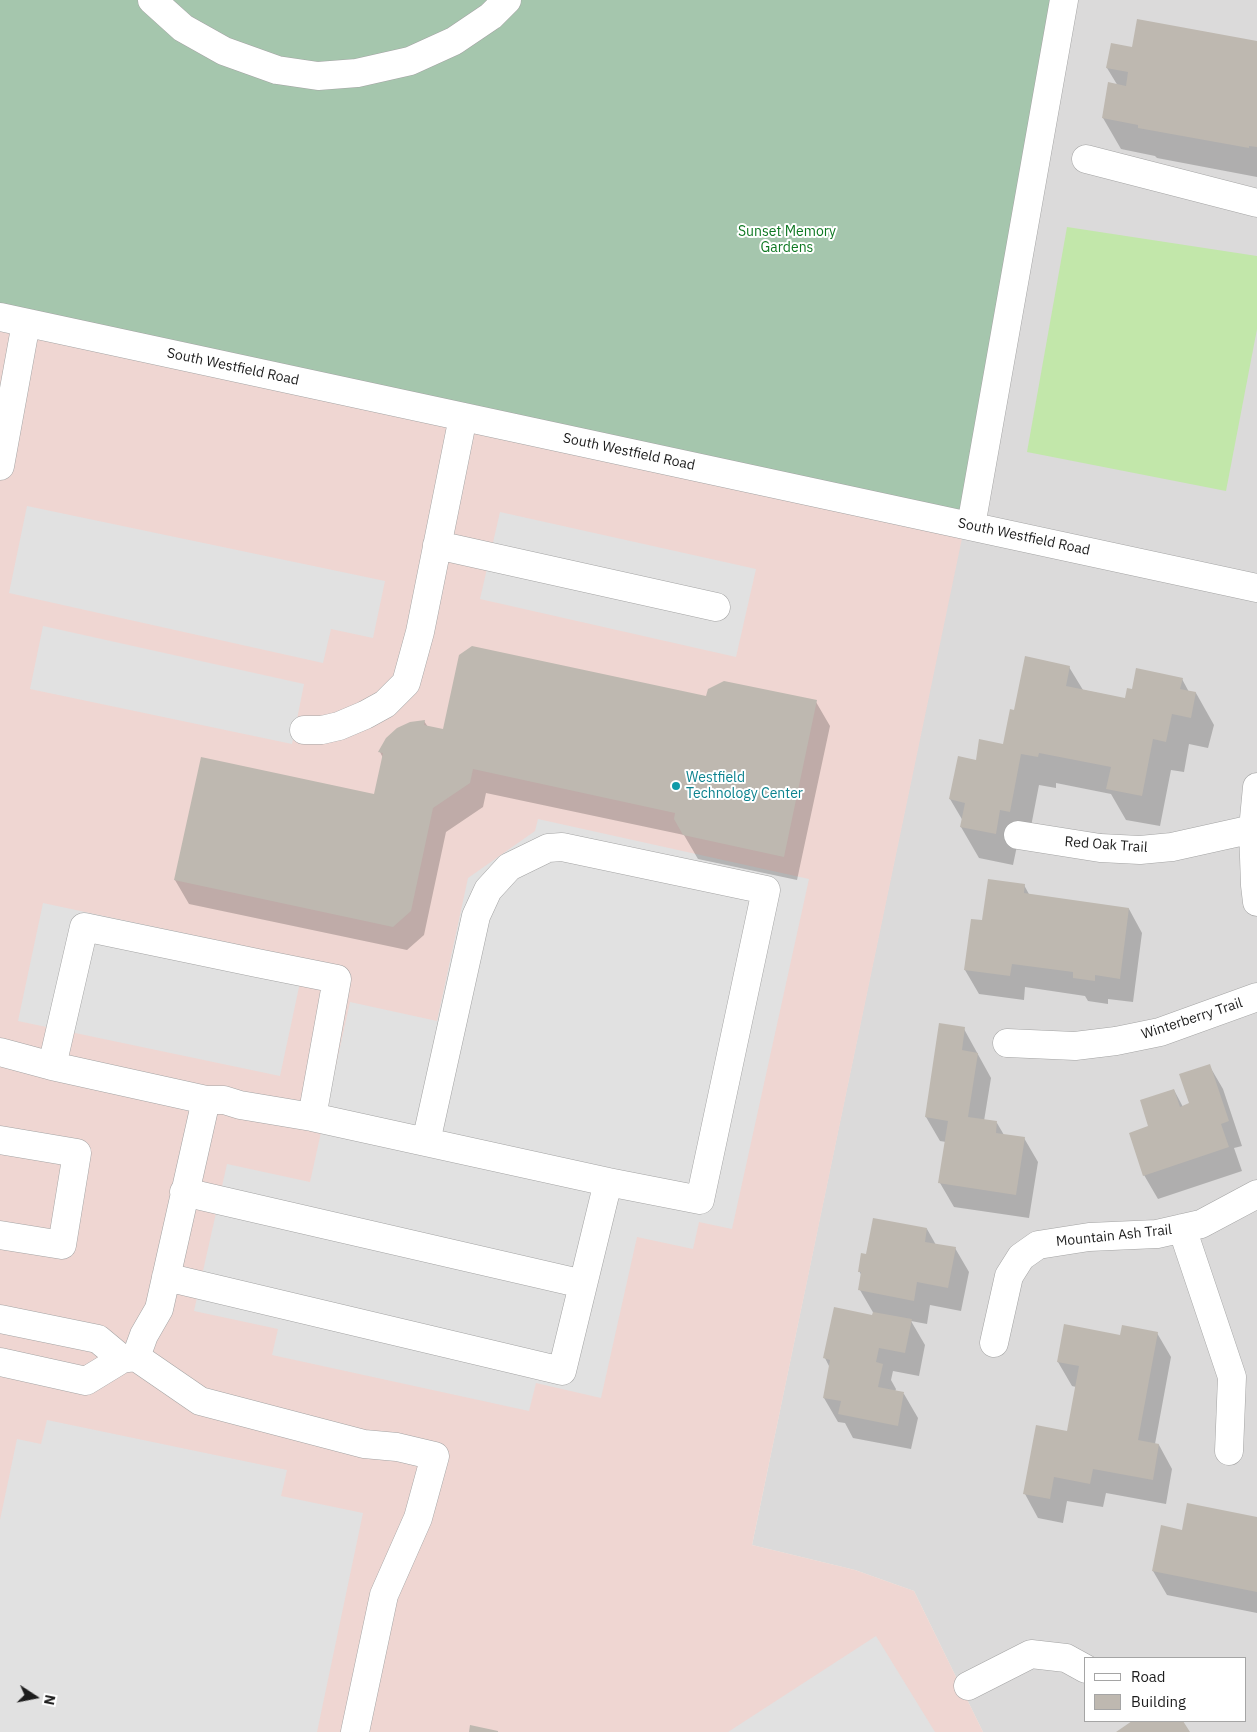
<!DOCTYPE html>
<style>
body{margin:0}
#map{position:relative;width:1257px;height:1732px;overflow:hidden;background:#eeebe3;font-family:"IBM Plex Sans",sans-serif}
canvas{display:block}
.legend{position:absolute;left:1084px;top:1657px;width:162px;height:65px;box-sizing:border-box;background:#fff;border:1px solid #a5a5a5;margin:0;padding:6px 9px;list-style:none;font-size:15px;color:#1d1d1d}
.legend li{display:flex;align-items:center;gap:10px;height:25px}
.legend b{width:25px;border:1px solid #a5a5a5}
.north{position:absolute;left:10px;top:1672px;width:50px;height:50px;-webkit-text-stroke:4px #fff;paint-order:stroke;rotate:101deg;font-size:14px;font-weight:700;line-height:20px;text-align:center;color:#1d1d1d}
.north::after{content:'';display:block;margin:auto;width:18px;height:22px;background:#1d1d1d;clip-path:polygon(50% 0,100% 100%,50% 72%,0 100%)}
</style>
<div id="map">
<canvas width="1257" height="1732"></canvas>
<ul class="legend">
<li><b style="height:6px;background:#fff"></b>Road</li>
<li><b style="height:14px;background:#beb8b0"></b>Building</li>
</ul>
<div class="north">N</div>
</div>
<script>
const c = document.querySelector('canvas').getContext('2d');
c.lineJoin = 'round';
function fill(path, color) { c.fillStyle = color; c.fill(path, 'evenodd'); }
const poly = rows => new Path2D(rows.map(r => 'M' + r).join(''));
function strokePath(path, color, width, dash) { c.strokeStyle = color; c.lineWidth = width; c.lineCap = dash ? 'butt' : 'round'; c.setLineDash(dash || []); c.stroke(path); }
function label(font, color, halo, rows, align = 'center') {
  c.font = font + ' "IBM Plex Sans",sans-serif'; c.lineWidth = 4; c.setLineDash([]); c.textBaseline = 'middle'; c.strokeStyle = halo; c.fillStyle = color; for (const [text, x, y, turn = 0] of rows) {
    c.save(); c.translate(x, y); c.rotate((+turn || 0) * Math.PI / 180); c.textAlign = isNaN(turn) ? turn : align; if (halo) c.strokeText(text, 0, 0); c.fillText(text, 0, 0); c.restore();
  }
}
fill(poly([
 [1073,0,1257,0,1257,1732,983,1732,914,1591,855,1570,752,1545],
 [1086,1658,1246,1658,1246,1721,1086,1721]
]), '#dbdada');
fill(poly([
 [0,317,965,524,752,1545,855,1570,914,1591,983,1732,0,1732]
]), '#efd6d2');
fill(poly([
 [1067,227,1257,256,1257,329,1226,491,1027,452]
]), '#c2e7aa');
fill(poly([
 [0,0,1073,0,965,524,0,317]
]), '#a5c6ad');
fill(poly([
 [27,506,385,581,373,638,331,629,323,663,9,593],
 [500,512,756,569,736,657,480,599],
 [43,626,304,684,292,744,30,689],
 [538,819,809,879,732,1229,699,1222,693,1249,637,1237,601,1398,536,1383,529,1411,272,1355,278,1329,194,1311,227,1164,310,1182,350,1002,437,1021,468,878,535,831],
 [43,903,305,959,280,1076,18,1021],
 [47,1420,287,1470,281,1496,363,1513,317,1732,0,1732,0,1520,17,1439,41,1444],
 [876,1636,935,1732,728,1732]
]), '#e1e1e1');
fill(poly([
 [1257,42,1257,177,1157,158,1155,156,1121,149,1103,118,1118,86,1107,68,1133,49],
 [1069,667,1083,690,1126,699,1133,690,1182,679,1189,692,1196,693,1214,725,1208,748,1189,744,1184,772,1171,770,1160,826,1126,820,1111,794,1056,783,1056,788,1039,785,1028,842,1018,841,1013,865,979,858,961,827,963,821,950,799,977,761,1004,746,1015,712],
 [707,698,816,702,830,726,797,880,698,859,684,835,486,793,483,807,446,832,424,935,407,950,189,904,175,880,375,796,383,758,380,752,424,721,428,727,444,731],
 [1024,885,1030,896,1129,909,1142,933,1133,1002,1108,999,1108,1004,1088,1001,1085,996,1025,987,1024,1000,979,994,965,970,983,922],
 [964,1029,991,1078,984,1121,997,1123,1004,1135,1024,1138,1038,1162,1029,1218,954,1207,940,1183,946,1142,940,1141,926,1117],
 [1209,1065,1223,1089,1242,1146,1234,1148,1242,1171,1158,1199,1144,1175,1150,1127,1174,1090,1183,1107,1191,1104],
 [927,1229,936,1245,955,1248,969,1272,961,1311,930,1305,927,1324,911,1321,925,1345,919,1376,893,1371,891,1380,896,1389,895,1392,904,1394,918,1418,911,1449,853,1438,845,1423,838,1422,824,1398,830,1368,825,1358,873,1316,874,1314,860,1290,862,1276,859,1271,867,1255],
 [1157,1333,1171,1357,1155,1444,1159,1445,1172,1469,1166,1504,1106,1493,1103,1507,1067,1501,1063,1523,1038,1518,1025,1494,1068,1432,1076,1387,1072,1386,1058,1362,1121,1336],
 [1257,1518,1257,1613,1167,1595,1153,1571,1183,1531]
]), '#0003');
fill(poly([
 [1137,19,1257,41,1257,147,1249,146,1249,148,1138,128,1138,125,1102,118,1108,82,1126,86,1128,72,1106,68,1111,43,1132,47],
 [472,646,706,696,708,689,724,681,817,700,784,857,683,835,674,819,675,813,473,769,470,783,433,808,411,911,393,927,174,880,201,757,374,794,383,753,378,752,386,738,397,728,410,722,425,720,424,725,443,729,459,655],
 [1025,656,1070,666,1066,686,1125,698,1127,688,1132,689,1136,668,1183,678,1180,689,1196,692,1191,718,1172,714,1166,742,1153,739,1142,796,1106,789,1111,767,1039,753,1038,757,1021,754,1010,812,1000,810,996,834,960,827,965,803,949,799,958,756,976,760,979,739,1003,744,1010,709,1014,710],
 [988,879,1025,884,1024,893,1129,908,1120,979,1095,975,1095,981,1073,978,1073,972,1012,964,1010,976,964,970,971,919,982,920],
 [939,1023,965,1027,962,1050,978,1053,968,1117,997,1121,996,1133,1025,1137,1016,1195,938,1183,948,1121,925,1117],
 [1210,1064,1229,1121,1221,1124,1229,1147,1143,1176,1129,1133,1148,1126,1140,1100,1174,1089,1180,1107,1189,1103,1179,1074],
 [873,1218,927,1228,925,1242,956,1247,948,1288,917,1282,914,1301,858,1290,861,1272,858,1272,861,1253,866,1254],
 [834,1307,872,1315,873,1312,912,1319,905,1353,879,1348,876,1362,883,1364,878,1387,904,1392,898,1426,838,1414,841,1401,823,1398,830,1360,823,1358],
 [1064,1324,1120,1335,1122,1325,1158,1332,1138,1440,1159,1444,1153,1480,1093,1469,1090,1484,1054,1477,1050,1499,1023,1494,1036,1425,1067,1431,1079,1366,1057,1362],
 [1187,1503,1257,1517,1257,1592,1152,1571,1161,1525,1182,1530],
 [1132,1721,1183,1721,1190,1732,1116,1732],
 [470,1725,498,1731,498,1732,469,1732]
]), '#beb8b0');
const minor = poly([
 [152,0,183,28,224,51,277,70,318,76,357,73,410,61,454,41,491,16,507,0],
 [1086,159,1257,203],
 [0,317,1257,588],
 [0,466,26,323],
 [971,526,1064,0],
 [437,545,716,607],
 [304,730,322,730,339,726,365,715,385,704,406,683,420,632,463,417],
 [1257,787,1253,829,1255,885,1257,902],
 [1018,835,1100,848,1140,850,1172,847,1253,829],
 [1007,1043,1075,1046,1116,1041,1160,1032,1257,997],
 [0,1052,52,1066,206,1100,159,1309,144,1335,136,1357],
 [52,1066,84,927,257,963,337,979,312,1117,608,1182,562,1371,166,1277],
 [206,1100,224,1100,240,1105,312,1117],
 [0,1140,77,1153,62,1245,0,1235],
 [426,1142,476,916,488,890,509,867,548,848,562,847,766,890,700,1200,608,1182],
 [184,1192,583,1284],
 [1182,1228,1232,1377,1229,1451],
 [0,1319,98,1339,122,1359],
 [994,1343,1009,1276,1021,1257,1038,1245,1089,1237,1157,1234,1201,1224,1257,1194],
 [0,1362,86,1381,122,1359,136,1357,200,1401,364,1444,397,1447,435,1456,418,1518,384,1595,355,1732],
 [968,1686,1031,1654,1066,1658,1086,1669]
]);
strokePath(minor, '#a4a4a4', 29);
strokePath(minor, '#fff', 28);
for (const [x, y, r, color] of [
 [676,786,5,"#0f9aa8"]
]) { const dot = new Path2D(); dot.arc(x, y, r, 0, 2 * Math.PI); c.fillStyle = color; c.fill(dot); strokePath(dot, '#fff', 2); }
label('14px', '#0e7822', '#fff', [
 ["Sunset Memory",787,232],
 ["Gardens",787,248]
]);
label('14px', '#1d1d1d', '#fff', [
 ["South Westfield Road",233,367,12],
 ["South Westfield Road",629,452,12],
 ["South Westfield Road",1024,537,12],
 ["Red Oak Trail",1106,845,4],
 ["Winterberry Trail",1192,1019,-18],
 ["Mountain Ash Trail",1114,1236,-6]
]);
label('14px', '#0d838f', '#fff', [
 ["Westfield",686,778],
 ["Technology Center",686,794]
], 'left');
</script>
